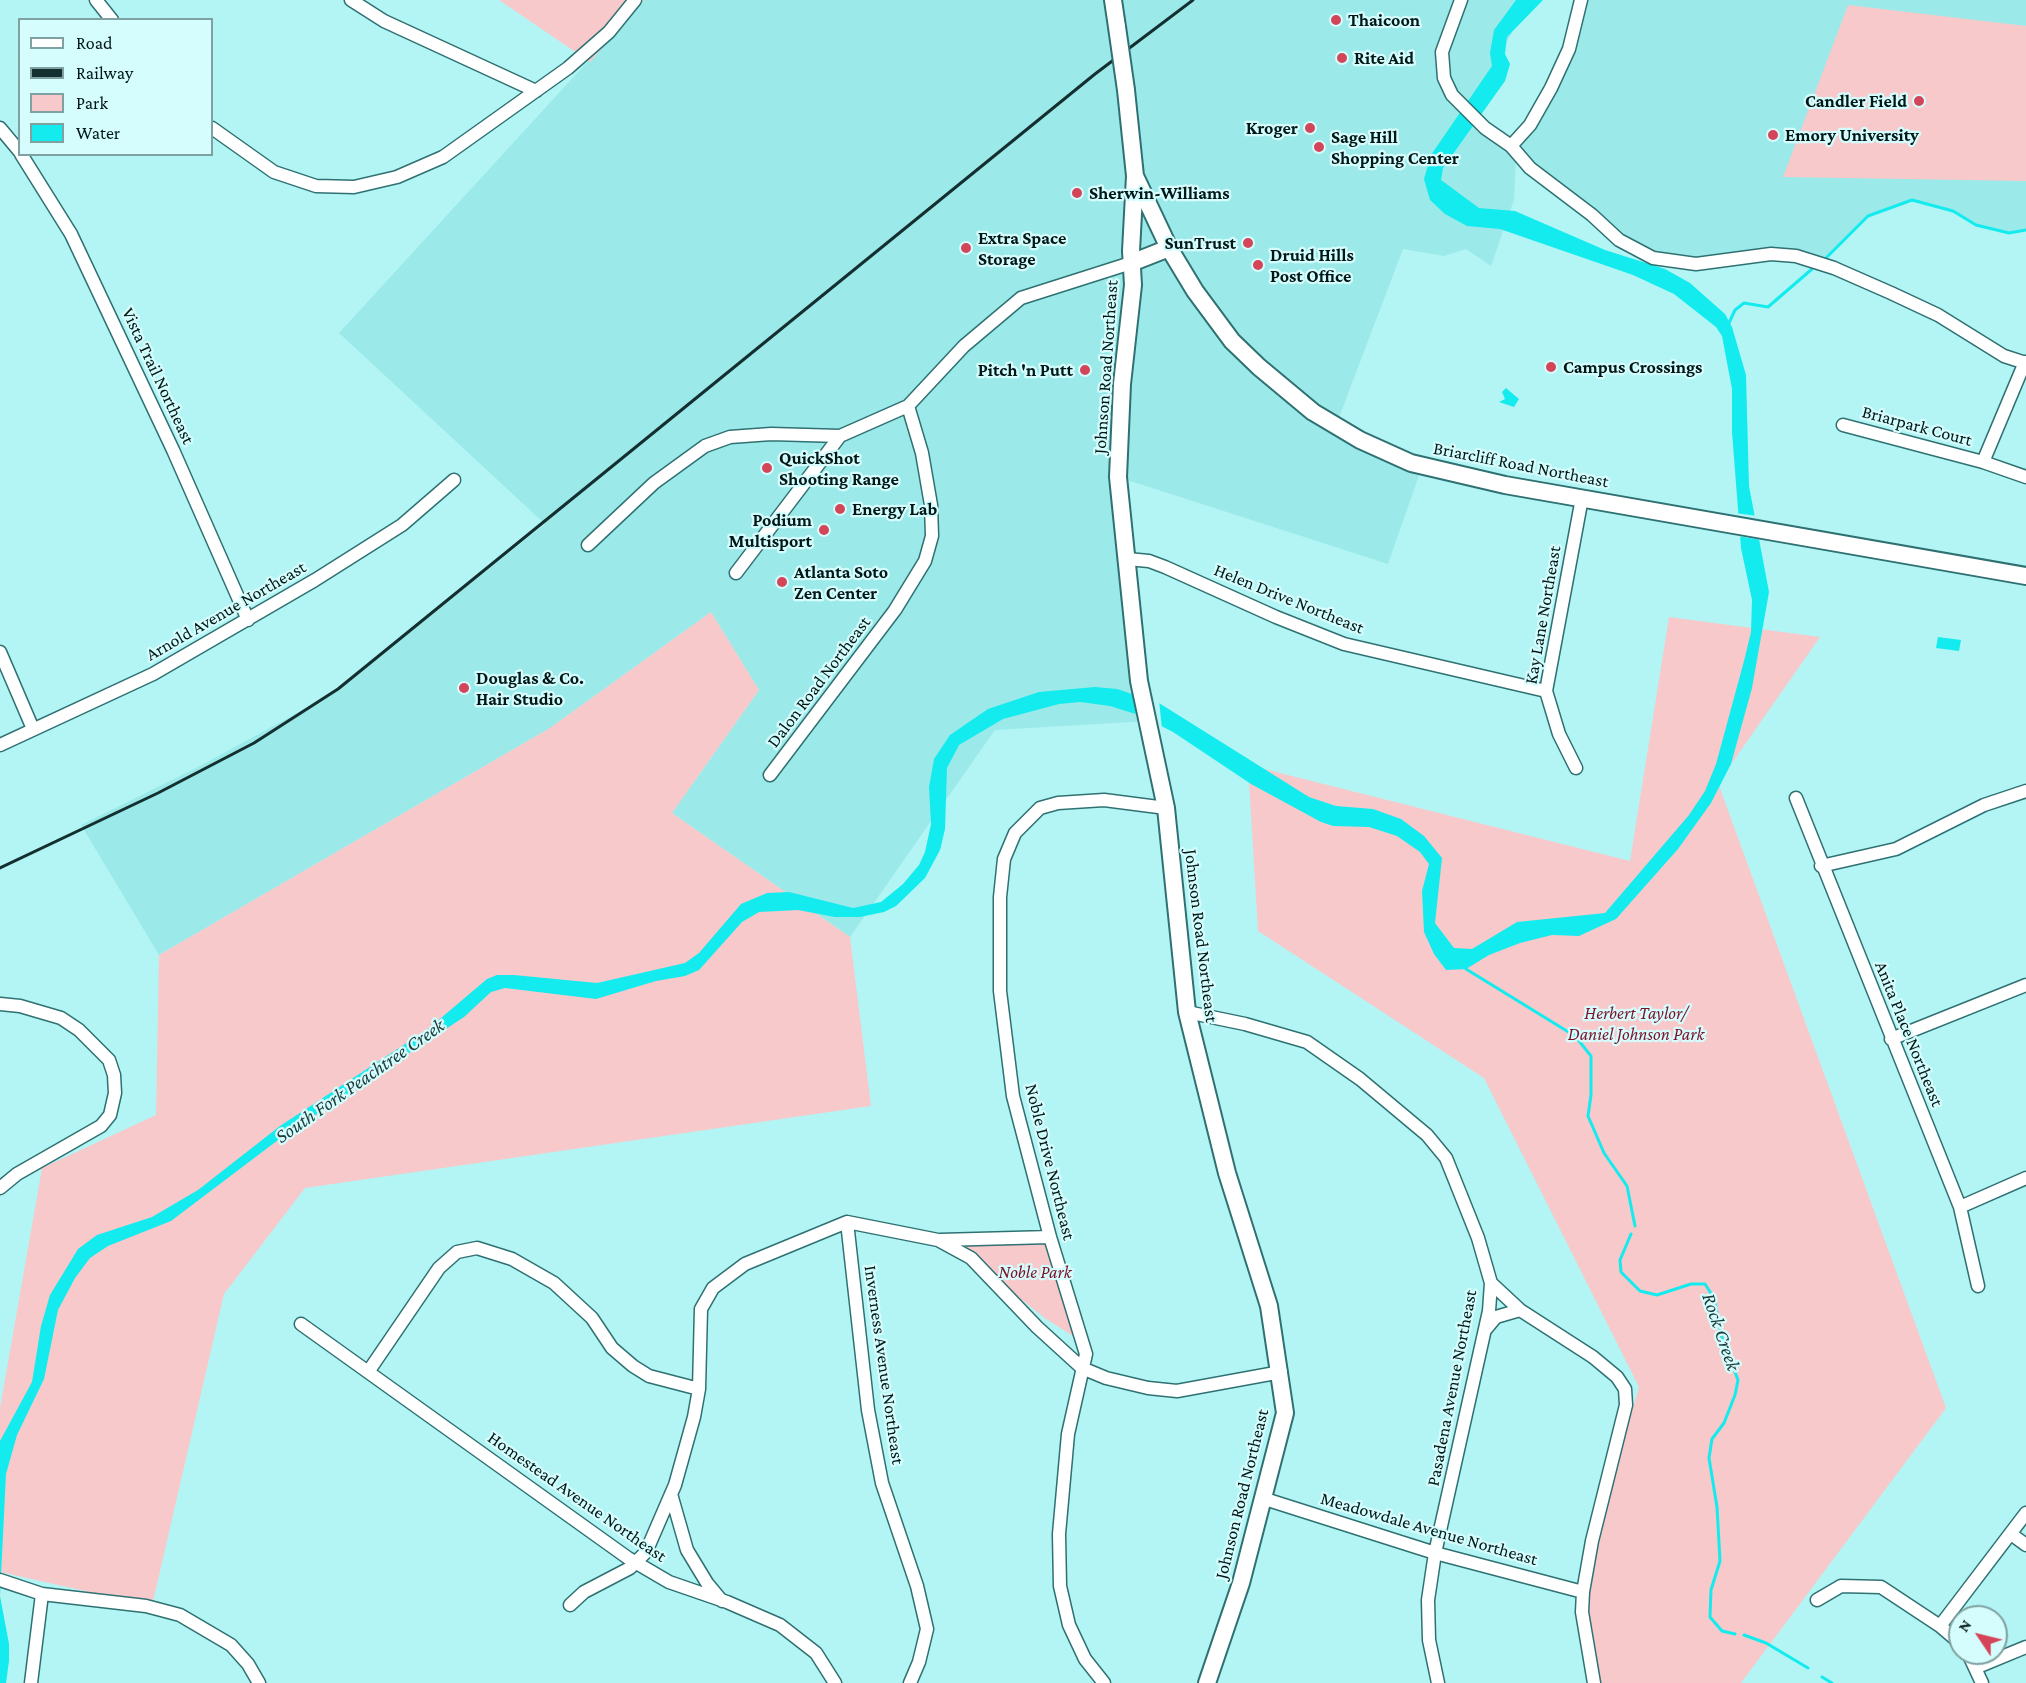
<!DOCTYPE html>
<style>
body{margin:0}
#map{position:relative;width:2026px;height:1683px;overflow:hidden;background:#b3f5f5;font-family:"Crimson Pro",serif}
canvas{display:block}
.legend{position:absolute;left:18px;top:18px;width:195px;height:138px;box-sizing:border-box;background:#d6fdfd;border:2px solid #80a1a1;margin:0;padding:8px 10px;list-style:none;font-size:18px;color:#001717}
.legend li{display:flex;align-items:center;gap:12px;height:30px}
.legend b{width:30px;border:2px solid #80a1a1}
.north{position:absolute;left:1948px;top:1605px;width:60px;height:60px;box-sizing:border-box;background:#d6fdfd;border:2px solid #80a1a1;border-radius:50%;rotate:305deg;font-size:16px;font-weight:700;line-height:24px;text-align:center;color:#001717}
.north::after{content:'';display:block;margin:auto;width:21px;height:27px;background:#d54559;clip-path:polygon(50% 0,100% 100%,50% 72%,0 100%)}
</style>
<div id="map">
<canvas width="2026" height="1683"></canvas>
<ul class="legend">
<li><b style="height:8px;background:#fff"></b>Road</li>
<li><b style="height:8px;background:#142f2f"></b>Railway</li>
<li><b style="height:16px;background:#f8c9ca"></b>Park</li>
<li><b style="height:16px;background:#14ebee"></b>Water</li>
</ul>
<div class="north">N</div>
</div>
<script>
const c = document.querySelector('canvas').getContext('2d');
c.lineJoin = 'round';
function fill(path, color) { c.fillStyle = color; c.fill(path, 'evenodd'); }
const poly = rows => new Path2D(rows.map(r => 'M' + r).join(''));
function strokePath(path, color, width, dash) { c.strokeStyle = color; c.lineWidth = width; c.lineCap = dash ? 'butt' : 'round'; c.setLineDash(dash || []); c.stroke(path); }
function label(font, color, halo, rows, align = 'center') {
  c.font = font + ' "Crimson Pro",serif'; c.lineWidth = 4.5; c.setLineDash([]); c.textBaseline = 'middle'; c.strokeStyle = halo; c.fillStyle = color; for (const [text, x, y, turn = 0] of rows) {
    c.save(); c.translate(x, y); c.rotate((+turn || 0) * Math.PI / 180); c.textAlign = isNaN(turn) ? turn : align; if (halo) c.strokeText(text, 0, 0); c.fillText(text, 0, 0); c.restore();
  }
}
fill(poly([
 [644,0,1530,0,1467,114,1516,155,1514,200,1491,266,1466,249,1444,256,1403,249,1338,420,1423,464,1388,564,1118,477,1148,721,995,730,850,937,672,813,759,690,711,612,550,728,159,955,81,825,198,767,334,693,545,524,339,333],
 [1581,0,2026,0,2026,230,2009,233,1976,225,1953,211,1912,200,1868,216,1840,246,1819,263,1796,256,1653,258,1619,240,1511,146,1541,108]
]), '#9ce9e9');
fill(poly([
 [499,0,644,0,590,62],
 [1848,5,2026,26,2026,181,1783,177],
 [711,612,759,690,672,813,850,937,871,1106,305,1188,224,1294,152,1606,0,1572,0,1408,42,1168,156,1115,159,955,550,728],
 [1669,617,1820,637,1718,783,1946,1408,1741,1683,1593,1683,1595,1649,1577,1598,1639,1387,1484,1078,1258,931,1248,765,1630,861],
 [1055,1241,1075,1297,1081,1341,1046,1319,950,1243]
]), '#f8c9ca');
fill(poly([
 [1516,0,1543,0,1507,37,1505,54,1510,64,1505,81,1443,168,1441,180,1479,208,1515,211,1605,250,1665,269,1690,283,1725,314,1732,327,1746,375,1749,486,1769,592,1752,688,1731,764,1711,803,1678,849,1616,919,1579,936,1552,935,1520,943,1489,955,1466,969,1446,970,1434,954,1424,932,1422,891,1429,864,1420,852,1397,836,1369,827,1333,826,1321,822,1251,784,1173,732,1142,716,1110,706,1080,702,1059,704,1003,719,959,745,947,768,945,829,940,850,925,878,896,906,884,912,860,917,835,917,798,910,759,912,742,922,699,970,685,976,656,981,596,999,505,988,491,992,464,1017,282,1137,171,1221,108,1246,90,1258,75,1278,58,1310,44,1379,17,1435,6,1474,0,1596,9,1644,9,1661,6,1683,0,1683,0,1441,32,1382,41,1326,50,1295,78,1249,97,1235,152,1217,198,1190,280,1126,428,1029,487,979,497,975,514,975,597,983,685,963,699,953,741,904,767,893,789,892,853,908,881,902,903,884,919,865,925,852,931,824,929,787,934,759,950,735,988,709,1039,692,1095,687,1117,689,1159,703,1309,797,1336,806,1373,809,1401,819,1424,836,1442,858,1435,923,1454,948,1472,949,1517,922,1605,913,1689,815,1705,791,1716,764,1744,661,1751,632,1752,600,1741,548,1732,432,1732,389,1722,336,1716,327,1674,294,1633,275,1500,229,1467,226,1445,214,1430,200,1424,179,1431,155,1492,66,1490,53,1494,30],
 [1506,388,1519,399,1514,407,1499,402,1505,399,1502,392],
 [1938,637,1961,640,1959,651,1936,648]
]), '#14ebee');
fill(poly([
 [1735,513,1758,516,1762,540,1737,536],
 [1133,691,1159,700,1162,729,1136,717]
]), '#b3f5f5');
strokePath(poly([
 [1826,258,1868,216,1912,200,1953,211,1976,225,2009,233,2026,230],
 [1729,323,1735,310,1744,303,1768,307,1812,269],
 [1466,969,1575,1036,1591,1056,1591,1095,1588,1116,1604,1153,1627,1186,1635,1226],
 [1631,1234,1620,1260,1621,1272,1640,1291,1657,1295,1691,1284,1705,1284,1714,1298,1722,1338,1738,1380,1735,1395,1724,1423,1712,1439,1709,1458,1717,1507,1720,1561,1711,1590,1710,1617,1722,1631,1735,1634],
 [1744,1635,1766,1643,1808,1668],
 [1822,1677,1832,1683]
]), '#14ebee', 3);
const street = poly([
 [96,0,112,20],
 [351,0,384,21,536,91],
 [1461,0,1442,52,1444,78,1452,95,1485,128,1511,146,1530,168,1592,215,1619,240,1653,258,1696,264,1771,254,1796,256,1834,268,1891,293,1938,315,2004,356,2026,363],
 [0,128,20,152],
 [212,128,274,172,316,186,354,187,397,177,443,157,568,68,609,32,635,0],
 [1511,146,1530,125,1551,88,1569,49,1581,0],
 [21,154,71,234,173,450,248,620],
 [1843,425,1983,462,2026,477],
 [1983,462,2025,362],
 [588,545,654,483,705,446,730,437,771,434,840,436,908,406,964,346,1021,298,1131,263],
 [1127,559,1149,561,1165,567,1276,617,1344,644,1546,691],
 [736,573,840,436],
 [0,652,33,729],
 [0,745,153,674,315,580,402,525,454,480],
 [1576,768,1559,734,1546,691,1582,498],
 [770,775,895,610,925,561,932,536,931,505,922,453,908,406],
 [1796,798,1960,1207,1978,1286],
 [1821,866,1896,849,1984,805,2026,791],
 [0,1004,20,1006,61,1018,79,1030,109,1060,114,1075,115,1093,110,1115,101,1126,17,1174,0,1188],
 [1187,1012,1245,1024,1307,1042,1360,1079,1427,1135,1446,1158,1478,1238,1491,1283,1489,1311,1435,1553,1428,1600,1429,1640,1438,1683],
 [1891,1039,2026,985],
 [1960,1207,2026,1178],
 [847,1222,868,1410,882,1483,917,1586,927,1629,919,1662,910,1683],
 [940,1240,1050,1237],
 [1491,1283,1520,1310,1593,1357,1617,1377,1625,1389,1626,1405,1592,1541,1583,1592,1582,1612,1594,1683],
 [301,1324,628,1558,669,1582,727,1602,780,1625,816,1653,835,1683],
 [1486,1329,1496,1317,1520,1310],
 [368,1372,439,1268,457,1252,477,1248,512,1259,554,1283,592,1318,612,1348,633,1366,649,1376,699,1389],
 [671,1494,687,1550,707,1583,722,1601],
 [1265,1499,1435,1553,1583,1592],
 [2011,1534,2026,1545],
 [0,1580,42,1594,146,1606,180,1615,231,1645,248,1664,259,1683],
 [1817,1600,1841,1586,1881,1587,1940,1626,1960,1643],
 [570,1605,584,1592,630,1568,646,1552,675,1485,694,1417,699,1389,701,1309,713,1288,745,1264,847,1222,938,1240,971,1258,1037,1327,1082,1368,1106,1378,1148,1388,1177,1391,1281,1372],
 [1940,1626,2026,1513],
 [1968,1653,1982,1683],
 [1975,1668,2026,1647],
 [31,1683,42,1594],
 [1104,1683,1085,1659,1069,1625,1060,1586,1059,1534,1068,1434,1086,1354,1050,1237,1013,1096,1000,991,1000,897,1004,859,1015,833,1040,808,1058,803,1104,800,1166,808]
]);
const secondary = poly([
 [1113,0,1117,27],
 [1126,90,1135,176,1169,248,1195,291,1232,341,1259,367,1313,412,1360,440,1411,463,1505,485,2026,576],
 [1135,176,1131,251,1133,285,1122,384,1118,477,1139,681,1166,808,1187,1012,1227,1173,1269,1306,1285,1413,1241,1583,1207,1683],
 [1131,263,1169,248]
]);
strokePath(street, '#2f7172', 15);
strokePath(secondary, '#2f7172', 20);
strokePath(street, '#fff', 12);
strokePath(secondary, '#fff', 16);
strokePath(poly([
 [0,868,158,793,254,743,338,689,1095,74,1193,0]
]), '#142f2f', 3);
const secondaryBridge = poly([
 [1117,27,1126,90]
]);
strokePath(secondaryBridge, '#2f7172', 20, []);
strokePath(secondaryBridge, '#fff', 16);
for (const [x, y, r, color] of [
 [1336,20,6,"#d54559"],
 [1342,58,6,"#d54559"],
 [1919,101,6,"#d54559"],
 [1310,128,6,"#d54559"],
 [1773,135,6,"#d54559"],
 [1319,147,6,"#d54559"],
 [1077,193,6,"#d54559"],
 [1248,243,6,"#d54559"],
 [966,248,6,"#d54559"],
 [1258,265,6,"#d54559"],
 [1551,367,6,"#d54559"],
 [1085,370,6,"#d54559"],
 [767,468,6,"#d54559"],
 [840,509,6,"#d54559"],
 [824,530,6,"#d54559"],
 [782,582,6,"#d54559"],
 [464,688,6,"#d54559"]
]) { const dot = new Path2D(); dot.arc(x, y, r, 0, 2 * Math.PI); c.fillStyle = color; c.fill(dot); strokePath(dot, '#d6fdfd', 2); }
label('bold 18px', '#001717', '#d6fdfd', [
 ["Thaicoon",1348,20],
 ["Rite Aid",1354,58],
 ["Candler Field",1907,101,"right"],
 ["Kroger",1298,128,"right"],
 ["Emory University",1785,135],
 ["Sage Hill",1331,137],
 ["Shopping Center",1331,158],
 ["Sherwin-Williams",1089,193],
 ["Extra Space",978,238],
 ["Storage",978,259],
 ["SunTrust",1236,243,"right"],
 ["Druid Hills",1270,255],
 ["Post Office",1270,276],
 ["Campus Crossings",1563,367],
 ["Pitch 'n Putt",1073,370,"right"],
 ["QuickShot",779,458],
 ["Shooting Range",779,479],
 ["Energy Lab",852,509],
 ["Podium",812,520,"right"],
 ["Multisport",812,541,"right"],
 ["Atlanta Soto",794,572],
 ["Zen Center",794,593],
 ["Douglas & Co.",476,678],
 ["Hair Studio",476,699]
], 'left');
label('18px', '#001717', '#d6fdfd', [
 ["Johnson Road Northeast",1106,367,-86],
 ["Vista Trail Northeast",158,376,65],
 ["Briarpark Court",1917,426,15],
 ["Briarcliff Road Northeast",1521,465,11],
 ["Helen Drive Northeast",1289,599,22],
 ["Arnold Avenue Northeast",226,611,-30],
 ["Kay Lane Northeast",1543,615,-80],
 ["Dalon Road Northeast",819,682,-53],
 ["Johnson Road Northeast",1201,936,83],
 ["Anita Place Northeast",1909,1034,68],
 ["Noble Drive Northeast",1050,1162,76],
 ["Inverness Avenue Northeast",884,1365,82],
 ["Pasadena Avenue Northeast",1452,1388,-79],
 ["Johnson Road Northeast",1242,1494,-76],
 ["Homestead Avenue Northeast",577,1497,35],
 ["Meadowdale Avenue Northeast",1429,1529,16]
]);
label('italic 18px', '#7c1127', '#d6fdfd', [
 ["Herbert Taylor/",1636,1013],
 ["Daniel Johnson Park",1636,1034],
 ["Noble Park",1035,1272]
]);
label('italic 20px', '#1e3b3b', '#d6fdfd', [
 ["South Fork Peachtree Creek",360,1081,-35],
 ["Rock Creek",1721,1332,71]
]);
</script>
